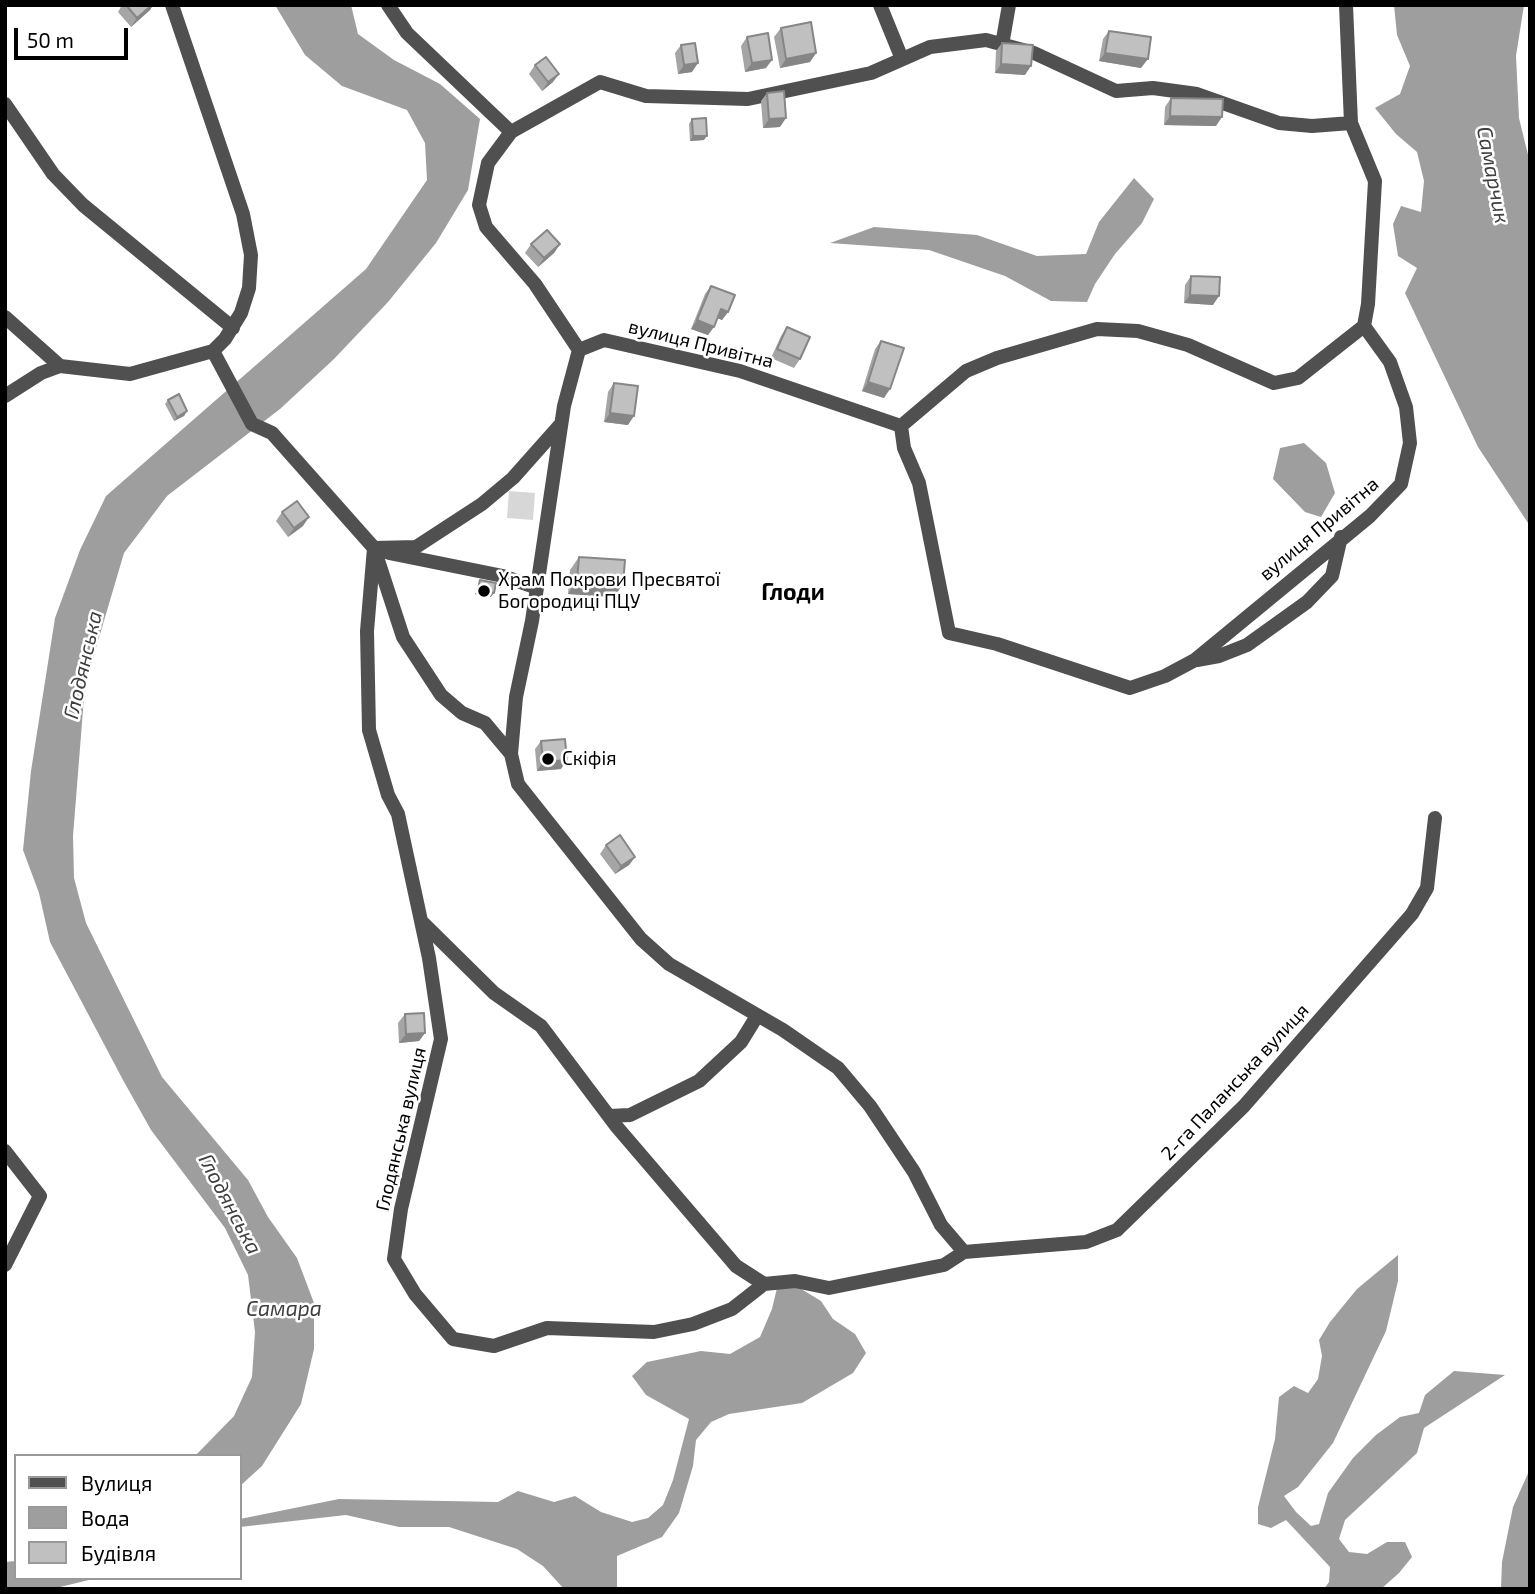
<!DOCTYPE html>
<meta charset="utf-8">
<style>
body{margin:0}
#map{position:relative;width:1535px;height:1594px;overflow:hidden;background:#fff;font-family:"Exo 2",sans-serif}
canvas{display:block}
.frame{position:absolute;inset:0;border:7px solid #000;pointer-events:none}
.legend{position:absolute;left:14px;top:1454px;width:228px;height:126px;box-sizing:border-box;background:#fff;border:2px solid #999;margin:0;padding:9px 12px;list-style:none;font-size:21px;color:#000}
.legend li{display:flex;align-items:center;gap:14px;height:35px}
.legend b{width:35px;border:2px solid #999}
.scale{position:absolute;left:14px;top:28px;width:114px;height:32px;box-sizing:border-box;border:4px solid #000;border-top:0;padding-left:9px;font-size:21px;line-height:24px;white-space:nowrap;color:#000;-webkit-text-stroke:5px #fff;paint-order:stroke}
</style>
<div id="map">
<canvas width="1535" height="1594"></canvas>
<div class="frame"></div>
<ul class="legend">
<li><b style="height:9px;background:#505050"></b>Вулиця</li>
<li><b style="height:19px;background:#9e9e9e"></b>Вода</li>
<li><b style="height:19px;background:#c0c0c0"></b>Будівля</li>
</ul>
<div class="scale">50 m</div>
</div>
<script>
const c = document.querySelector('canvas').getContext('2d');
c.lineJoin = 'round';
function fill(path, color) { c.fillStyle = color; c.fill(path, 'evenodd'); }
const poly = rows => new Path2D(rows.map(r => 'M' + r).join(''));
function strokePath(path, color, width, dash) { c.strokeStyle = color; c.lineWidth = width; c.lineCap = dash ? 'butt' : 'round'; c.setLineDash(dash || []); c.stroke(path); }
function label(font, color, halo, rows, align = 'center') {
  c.font = font + ' "Exo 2",sans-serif'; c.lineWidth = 5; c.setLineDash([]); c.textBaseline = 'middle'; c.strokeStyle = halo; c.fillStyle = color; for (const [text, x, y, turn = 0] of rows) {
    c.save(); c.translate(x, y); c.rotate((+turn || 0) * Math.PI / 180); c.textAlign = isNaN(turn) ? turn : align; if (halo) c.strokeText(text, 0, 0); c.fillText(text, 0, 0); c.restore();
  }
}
fill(poly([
 [509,491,535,493,533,520,507,518]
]), '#d7d7d7');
fill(poly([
 [275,5,351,5,358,34,394,60,440,84,480,119,468,190,436,243,388,302,334,359,280,409,167,496,124,553,85,685,73,836,74,878,86,923,162,1077,248,1180,268,1217,297,1258,314,1303,314,1349,301,1404,262,1466,240,1486,240,1456,195,1456,234,1416,252,1377,255,1332,248,1275,225,1228,151,1130,123,1080,50,942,39,893,23,850,31,771,55,618,80,550,106,496,366,269,427,180,425,143,407,110,342,86,305,55],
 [1394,5,1524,5,1516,56,1519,118,1530,163,1530,526,1478,447,1405,293,1417,268,1398,256,1393,224,1401,206,1421,212,1424,181,1417,152,1396,134,1375,108,1400,94,1410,66,1397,35],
 [1134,178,1154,199,1142,223,1115,254,1095,284,1087,302,1051,301,1005,276,929,250,830,243,874,227,977,235,1037,256,1086,254,1099,222],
 [1304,443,1326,463,1335,493,1321,517,1305,512,1273,479,1280,448],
 [1398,1255,1398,1281,1386,1331,1333,1443,1298,1487,1284,1496,1296,1512,1311,1526,1319,1524,1328,1493,1353,1458,1376,1435,1400,1417,1419,1413,1425,1395,1454,1371,1505,1375,1424,1428,1417,1453,1345,1520,1339,1539,1349,1552,1367,1554,1387,1542,1405,1542,1412,1557,1399,1573,1381,1589,1324,1589,1329,1582,1330,1567,1286,1520,1271,1528,1258,1524,1258,1507,1275,1439,1279,1397,1294,1386,1308,1393,1318,1379,1322,1356,1319,1340,1330,1322,1357,1289],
 [798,1287,821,1301,833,1319,855,1334,866,1353,853,1373,802,1403,729,1414,711,1422,696,1440,693,1466,679,1513,662,1537,617,1556,617,1589,564,1589,543,1566,517,1549,449,1527,399,1527,346,1515,240,1527,240,1519,339,1499,498,1502,518,1491,554,1502,575,1496,601,1512,632,1522,648,1518,663,1505,673,1480,689,1419,646,1395,632,1376,647,1362,701,1351,730,1354,760,1337,772,1309,777,1288],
 [1530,1469,1530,1589,1501,1589,1502,1562,1513,1507],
 [16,1561,16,1578,97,1578,52,1589,5,1589,5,1562]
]), '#9e9e9e');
strokePath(poly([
 [172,5,243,214,251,255,249,288,241,313,225,339,213,351,252,424,272,433,374,548,403,637,441,695,462,713,485,723,511,754],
 [388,5,407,33,511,132],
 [880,5,902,59],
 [1346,5,1351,123,1375,181,1368,304,1364,326],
 [1002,45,1009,5],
 [5,104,53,174,83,205,233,328],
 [5,317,60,366],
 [579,350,535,284,486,227,479,205,488,163,511,132,600,82,646,96,748,99,871,73,930,47,986,40,1034,53,1116,91,1153,88,1197,94,1279,123,1312,126,1351,123],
 [579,350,564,406,532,621,516,697,511,754,518,784,641,939,669,964,783,1030,838,1068,870,1106,914,1172,941,1225,964,1252],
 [579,350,604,340,740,371,901,426],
 [5,396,41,373,60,366,130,374,213,351],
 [901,426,904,448,919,483,949,633,997,644,1130,688,1165,676,1195,660,1370,516,1401,484,1410,443,1406,407,1390,362,1364,326],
 [901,426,966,371,997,358,1097,329,1138,331,1188,345,1274,383,1298,378,1364,326],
 [374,548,367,631,369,730,388,795,398,814,429,958,441,1039,401,1209,394,1259,415,1294,453,1339,494,1346,547,1328,654,1332,693,1324,732,1309,764,1284],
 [374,548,416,547,482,504,513,478,561,424],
 [389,553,503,576,537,588],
 [1197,660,1219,656,1247,645,1307,602,1332,576,1341,537],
 [421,921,494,993,541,1026,617,1127,736,1266,764,1284],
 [609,1116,630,1115,699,1081,741,1042,757,1016],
 [5,1151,40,1196,5,1265],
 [764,1284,795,1281,829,1288,944,1265,964,1252,1086,1242,1117,1230,1244,1106,1412,914,1427,888,1435,818]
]), '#505050', 14);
fill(poly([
 [122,5,153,5,150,10,131,27,118,12],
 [781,28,816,53,810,62,780,68,774,37],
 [1109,31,1141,68,1099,61,1103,39],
 [747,37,766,68,745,72,741,46],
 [1002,43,1025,75,995,73,996,51],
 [681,45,692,72,678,74,675,53],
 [535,65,553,82,542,91,529,74],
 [767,93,780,127,763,128,761,101],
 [1171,98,1216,126,1164,125,1165,107],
 [692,119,704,140,690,141,689,124],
 [531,244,560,244,554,253,538,267,525,253],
 [1191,276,1213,305,1184,303,1185,285],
 [711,286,728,312,722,320,717,318,708,335,691,329,705,294],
 [787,327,800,359,794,368,771,358,781,336],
 [881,341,884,398,862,391,875,349],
 [614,383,628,425,604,422,608,392],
 [168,400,187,411,184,416,174,421,165,404],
 [282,512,303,526,288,537,276,521],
 [579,557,623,584,614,597,568,594,570,570],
 [541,741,561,769,537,771,535,749],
 [606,845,635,857,629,865,615,874,600,854],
 [405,1014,425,1033,419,1041,399,1043,398,1023]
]), '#a5a5a5');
fill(poly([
 [152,5,153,5,150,10,131,27,137,18],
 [816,53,810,62,780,68,786,59],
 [1105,53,1148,59,1141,68,1099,61],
 [772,60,766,68,745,72,752,63],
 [698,63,692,72,678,74,684,65],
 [1001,64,1031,66,1025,75,995,73],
 [559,74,553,82,542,91,548,82],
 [1170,116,1222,117,1216,126,1164,125],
 [786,118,780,127,763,128,769,119],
 [693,136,707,136,704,140,690,141],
 [560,244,554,253,538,267,544,258],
 [1190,295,1219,296,1213,305,1184,303],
 [721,309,728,312,722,320,715,317],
 [697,320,714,327,708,335,691,329],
 [868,382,890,389,884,398,862,391],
 [187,411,184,416,174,421,177,417],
 [610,413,634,416,628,425,604,422],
 [309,517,303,526,288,537,294,528],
 [577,580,623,584,614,597,568,594],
 [478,589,494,593,491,597,475,594],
 [567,760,561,769,537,771,543,762],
 [635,857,629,865,615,874,621,866],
 [425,1033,419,1041,399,1043,406,1034]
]), '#868686');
const building = poly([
 [126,5,152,5,137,18,126,5],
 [811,22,816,53,786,59,781,28,811,22],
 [1109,31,1151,37,1148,59,1105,53,1109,31],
 [768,33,772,60,752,63,747,37,768,33],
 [695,43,698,63,684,65,681,45,695,43],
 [1002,43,1033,45,1031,66,1001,64,1002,43],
 [546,57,559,74,548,82,535,65,546,57],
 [784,91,786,118,769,119,767,93,784,91],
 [1171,98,1223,99,1222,117,1170,116,1171,98],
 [706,118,707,136,693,136,692,119,706,118],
 [547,230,560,244,544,258,531,244,547,230],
 [1191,276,1220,277,1219,296,1190,295,1191,276],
 [711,286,735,295,728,312,721,309,714,327,697,320,711,286],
 [787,327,810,337,800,359,777,349,787,327],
 [881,341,904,348,890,389,868,382,881,341],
 [614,383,638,386,634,416,610,413,614,383],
 [179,394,187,411,177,417,168,400,179,394],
 [297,501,309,517,294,528,282,512,297,501],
 [579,557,625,560,623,584,577,580,579,557],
 [480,580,496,583,494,593,478,589,480,580],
 [565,739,567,760,543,762,541,741,565,739],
 [620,835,635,857,621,866,606,845,620,835],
 [424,1013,425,1033,406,1034,405,1014,424,1013]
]);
fill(building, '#c0c0c0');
strokePath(building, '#868686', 2);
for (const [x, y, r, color] of [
 [484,591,7,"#000"],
 [548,759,7,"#000"]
]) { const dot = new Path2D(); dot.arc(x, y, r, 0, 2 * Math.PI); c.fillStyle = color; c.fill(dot); strokePath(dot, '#fff', 2.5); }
label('19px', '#000', '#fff', [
 ["вулиця Привітна",701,344,14],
 ["вулиця Привітна",1319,529,-40],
 ["2-га Паланська вулиця",1235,1082,-47],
 ["Глодянська вулиця",401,1129,-77]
]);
label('19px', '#000', '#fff', [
 ["Храм Покрови Пресвятої",498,580],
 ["Богородиці ПЦУ",498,602],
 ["Скіфія",562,759]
], 'left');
label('italic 21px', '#3f3f3f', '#fff', [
 ["Самарчик",1493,175,79],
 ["Глодянська",83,665,-77],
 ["Глодянська",230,1204,62],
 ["Самара",284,1309]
]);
label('bold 23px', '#000', '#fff', [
 ["Глоди",793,592]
]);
</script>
